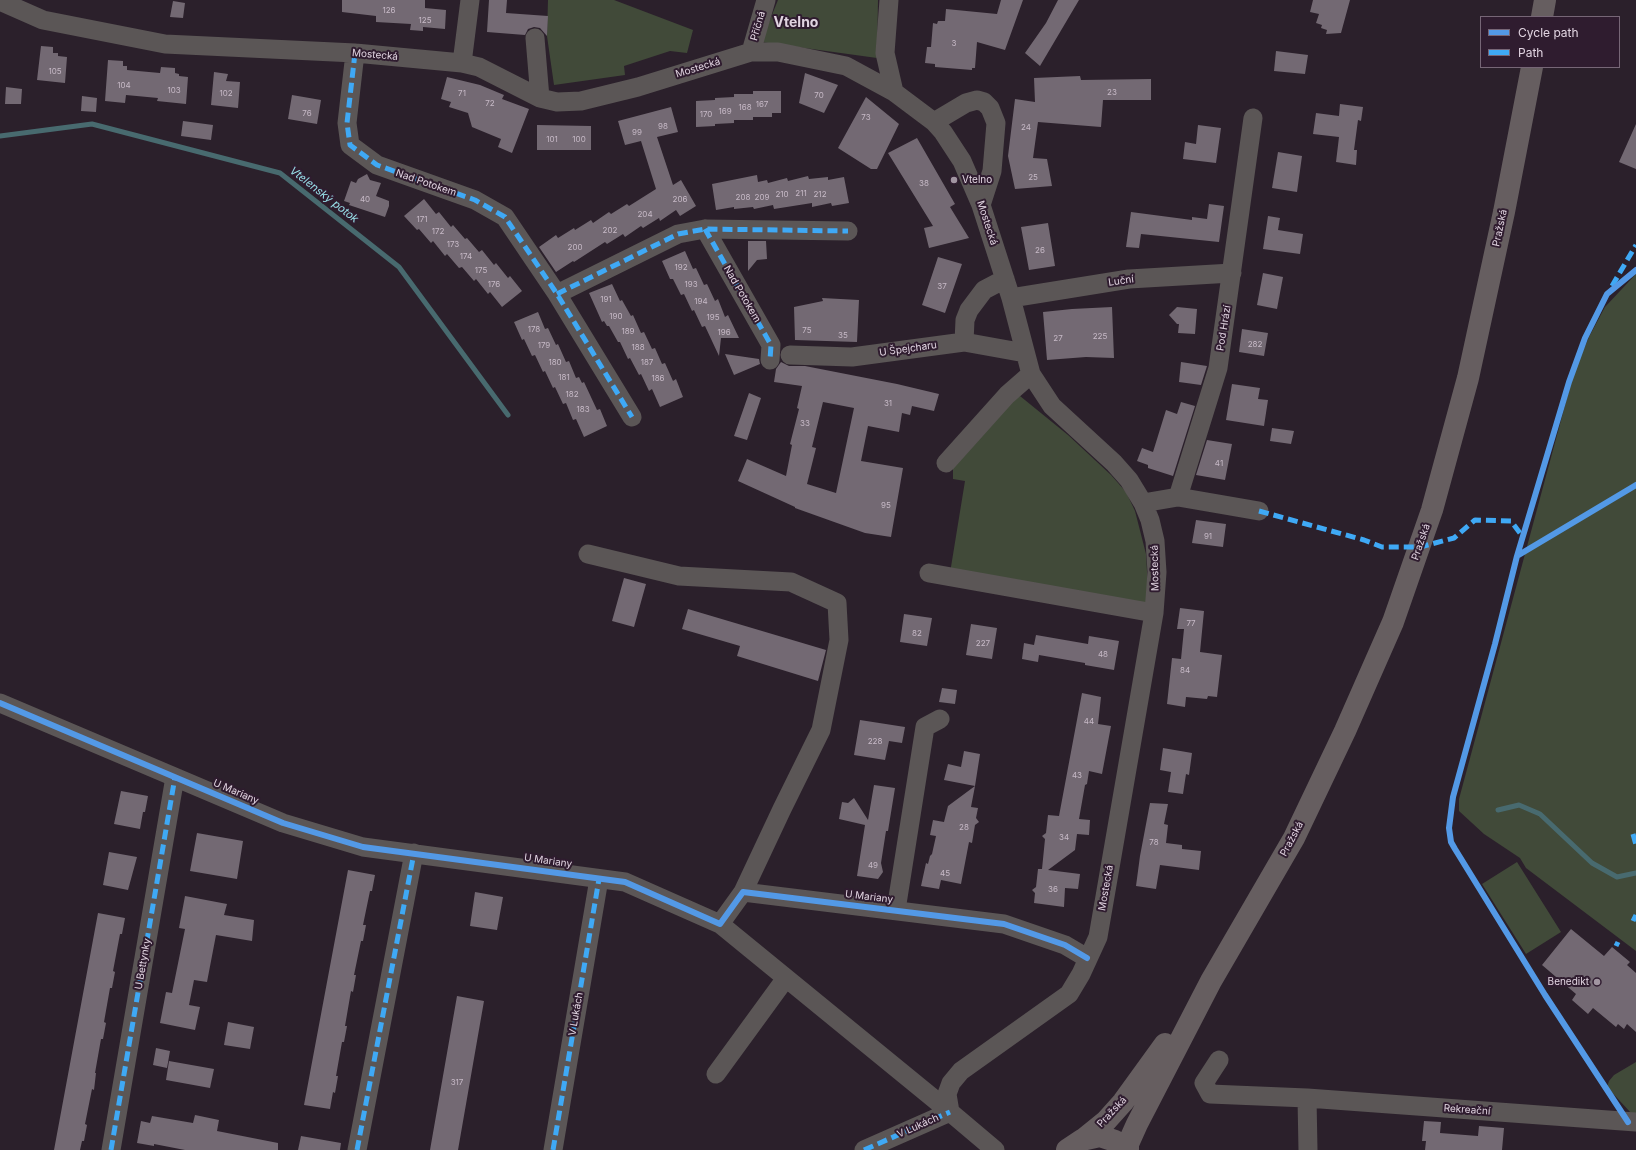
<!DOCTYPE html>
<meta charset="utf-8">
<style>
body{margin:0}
#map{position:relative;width:1636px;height:1150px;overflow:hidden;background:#2b202b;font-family:Inter,sans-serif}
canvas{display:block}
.legend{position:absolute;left:1480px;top:16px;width:140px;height:52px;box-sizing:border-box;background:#2f1c2f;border:1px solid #766676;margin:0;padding:5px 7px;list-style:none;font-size:12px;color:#e1d4e1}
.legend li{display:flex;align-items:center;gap:8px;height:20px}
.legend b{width:20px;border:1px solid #766676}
</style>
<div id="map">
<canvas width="1636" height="1150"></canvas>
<ul class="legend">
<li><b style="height:5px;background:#5399e6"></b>Cycle path</li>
<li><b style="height:5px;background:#3fa9f5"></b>Path</li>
</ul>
</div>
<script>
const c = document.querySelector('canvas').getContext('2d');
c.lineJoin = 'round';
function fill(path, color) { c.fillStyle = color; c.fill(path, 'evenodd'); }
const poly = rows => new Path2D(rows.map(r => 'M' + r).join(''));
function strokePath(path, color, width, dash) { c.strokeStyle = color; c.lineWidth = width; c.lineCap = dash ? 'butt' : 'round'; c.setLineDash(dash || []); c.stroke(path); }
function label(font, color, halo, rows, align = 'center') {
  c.font = font + ' Inter,sans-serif'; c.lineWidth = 4; c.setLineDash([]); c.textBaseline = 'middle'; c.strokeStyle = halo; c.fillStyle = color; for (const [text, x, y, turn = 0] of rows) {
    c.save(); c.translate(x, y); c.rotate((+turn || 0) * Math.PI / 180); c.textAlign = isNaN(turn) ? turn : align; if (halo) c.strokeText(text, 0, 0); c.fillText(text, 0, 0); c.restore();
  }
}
fill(poly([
 [548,0,614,0,693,30,687,53,670,51,624,66,625,75,554,85,547,36],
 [778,0,878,0,877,58,761,42],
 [1636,274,1636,951,1526,868,1520,858,1484,834,1459,811,1459,799,1574,372,1589,337,1605,307],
 [1020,396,1068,435,1111,475,1126,492,1135,511,1146,554,1149,606,950,573,965,481,953,479,953,465,1003,405],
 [1517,862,1561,932,1526,954,1482,884],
 [1636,1062,1636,1115,1631,1113,1607,1087,1609,1081,1614,1075]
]), '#414a39');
strokePath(poly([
 [0,136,92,124,280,173,399,267,508,415],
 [1498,810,1519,805,1540,814,1592,863,1617,877,1636,873]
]), '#486a6f', 5);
fill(poly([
 [342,0,425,0,425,8,446,10,445,29,423,27,423,31,410,30,411,24,376,22,376,16,342,12],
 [489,0,507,0,506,13,548,16,547,36,540,28,534,27,528,29,525,35,487,32],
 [1001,0,1023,0,1005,50,977,42,975,68,972,68,972,70,935,67,935,64,925,63,927,47,931,47,933,23,937,24,938,21,945,21,946,9,997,14],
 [1058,0,1079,0,1040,66,1025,53,1046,23],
 [1313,0,1350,0,1341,33,1326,34,1327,30,1321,28,1322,25,1316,23,1319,14,1310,12],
 [173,1,185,3,183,18,170,17],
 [41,46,53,47,53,53,58,53,58,56,67,57,65,83,37,80],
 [1276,51,1308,55,1305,74,1274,71],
 [108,60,123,61,123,66,127,66,127,70,160,73,161,67,175,68,175,73,179,74,179,76,188,77,186,104,157,101,158,98,126,95,125,103,105,101],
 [214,72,228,74,226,81,240,82,238,108,211,105],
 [805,73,838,85,824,113,799,103],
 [1080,76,1081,80,1151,79,1151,100,1103,100,1101,127,1038,122,1033,158,1047,159,1052,186,1015,189,1008,156,1015,99,1035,102,1034,78],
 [447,77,480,85,504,95,502,99,529,109,512,153,498,147,501,139,472,127,468,113,449,107,451,102,441,99],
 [6,87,22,89,21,104,5,104],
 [753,91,781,91,781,113,772,113,772,117,753,117,753,120,734,120,734,123,715,124,715,126,696,127,696,101,715,100,715,98,734,97,734,94,753,94],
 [292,95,321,100,317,124,288,119],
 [82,96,97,98,96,112,81,111],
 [866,97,899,124,877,169,871,169,838,148],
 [1340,104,1363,107,1361,121,1358,120,1354,150,1357,150,1356,165,1336,162,1339,137,1313,134,1316,113,1339,116],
 [671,107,678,132,657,137,673,185,681,180,696,206,680,216,676,210,660,221,659,218,643,228,641,226,625,237,623,234,607,244,605,242,574,262,573,261,556,272,539,247,556,235,558,238,574,228,575,230,591,220,593,223,609,212,611,214,627,204,629,206,656,189,641,141,625,145,618,121],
 [183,121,213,125,211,140,181,136],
 [1636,124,1636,169,1619,162],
 [537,125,591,126,591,150,537,150],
 [1198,125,1221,128,1216,163,1183,159,1185,142,1196,144],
 [917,138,955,204,950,207,969,238,929,248,924,228,933,226,888,153],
 [1278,152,1302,156,1297,192,1272,188],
 [367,174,370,180,381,183,376,196,389,201,389,206,385,217,349,205,350,203,344,201,351,181,356,183,358,179],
 [757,175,758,182,767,180,768,183,787,178,788,181,808,176,809,179,828,177,828,180,844,177,849,203,832,206,831,203,812,207,812,203,774,209,773,205,754,209,753,207,734,209,734,207,716,210,712,184],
 [424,199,436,214,439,212,451,227,453,225,465,239,467,238,479,252,482,250,494,265,496,263,508,278,510,276,522,291,502,307,490,292,488,294,476,279,474,281,462,267,459,268,447,254,445,256,433,241,431,243,419,229,417,230,404,216],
 [1209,204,1224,206,1219,242,1141,234,1139,248,1126,247,1131,212,1192,220,1192,217,1207,219],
 [1268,216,1280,218,1278,230,1303,234,1300,254,1263,249],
 [1048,223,1055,266,1029,270,1021,227],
 [748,241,766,241,767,259,757,260,748,271],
 [685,251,693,269,696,268,704,285,707,284,715,301,718,299,725,317,728,315,739,338,721,338,719,356,705,326,702,327,694,310,692,311,684,294,681,295,673,279,670,279,662,261],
 [938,257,962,264,945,313,922,305],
 [1263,273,1283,277,1277,309,1257,305],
 [612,284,620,301,622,300,631,316,633,315,641,333,644,332,652,349,655,348,662,364,665,363,673,381,676,379,683,397,660,407,652,389,649,391,641,374,639,375,630,358,628,359,620,342,618,342,609,326,607,326,604,321,602,322,589,293],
 [822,298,859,300,857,342,795,340,794,307,823,301],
 [1112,307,1114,358,1086,357,1047,360,1043,312,1072,309],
 [1177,307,1197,309,1195,334,1178,333,1179,324,1177,324,1169,315],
 [538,312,545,329,548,328,556,345,558,344,566,362,569,361,576,378,579,377,582,383,584,382,597,410,600,409,607,426,584,437,576,419,573,420,566,403,563,404,555,387,553,388,545,371,543,372,535,355,532,356,524,339,522,340,514,322],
 [1242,329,1268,333,1264,356,1239,352],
 [725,354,759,359,760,364,734,375],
 [781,362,789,366,805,366,897,384,939,394,934,411,912,406,910,415,902,413,899,432,868,426,861,461,903,468,891,537,865,533,795,508,795,507,738,481,747,459,786,476,792,445,790,444,799,409,797,408,802,386,774,382,776,369],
 [823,402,854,408,836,493,807,484,816,448,812,447],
 [1181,362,1207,366,1201,385,1179,382],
 [1232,384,1260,388,1258,399,1268,400,1264,426,1226,420],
 [749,393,761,398,747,440,734,436],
 [1181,402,1195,406,1173,476,1148,468,1148,465,1137,461,1142,448,1153,452,1166,410,1177,414],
 [1272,428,1294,431,1291,444,1270,441],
 [1207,440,1232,444,1225,480,1196,475],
 [1196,520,1226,524,1223,547,1192,543],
 [624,578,646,584,634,627,612,621],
 [1180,608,1204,611,1200,652,1222,655,1217,697,1208,696,1207,699,1186,697,1185,707,1167,704,1172,658,1181,659,1184,629,1177,629],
 [688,609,826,650,818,681,737,656,740,646,682,629],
 [904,614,932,618,927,646,900,642],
 [971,624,997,628,992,659,966,655],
 [1036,635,1088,644,1089,636,1119,641,1114,670,1085,665,1085,663,1039,655,1038,662,1022,659,1024,643,1034,645],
 [942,688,957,690,955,704,939,702],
 [1082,693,1101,697,1098,724,1111,726,1102,774,1089,771,1087,784,1085,785,1079,819,1090,820,1089,835,1077,834,1075,850,1048,870,1080,874,1078,889,1065,888,1064,907,1034,903,1035,893,1032,890,1036,887,1038,869,1042,869,1045,839,1042,836,1046,833,1048,815,1059,816],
 [860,720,905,727,902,743,889,741,885,760,854,755],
 [1163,748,1192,753,1189,775,1186,774,1183,794,1168,792,1171,772,1160,770],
 [964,751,980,754,975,786,944,780,948,764,961,767],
 [874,785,895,788,888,831,886,831,881,863,883,872,878,879,857,876,865,825,839,819,842,802,848,803,854,798,868,820],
 [975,786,971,807,978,808,976,818,979,822,975,825,972,843,969,842,961,884,941,880,939,889,921,886,926,863,928,864,930,856,932,854,936,836,930,835,933,820,944,822,948,806],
 [121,791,148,796,145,812,143,812,140,829,114,824],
 [1150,803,1168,804,1164,824,1168,825,1166,843,1182,845,1182,849,1201,851,1199,870,1160,865,1156,889,1136,886,1140,856],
 [197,833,243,841,237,879,190,871],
 [109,852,137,857,128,890,103,885],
 [348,870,375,875,372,891,370,891,363,925,366,925,363,941,361,941,354,975,356,975,353,992,351,991,345,1026,347,1026,344,1042,342,1042,336,1076,338,1076,335,1093,333,1092,330,1109,304,1105],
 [475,892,503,897,497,930,470,926],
 [185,896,227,904,224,915,254,920,252,941,216,935,207,982,194,980,189,1005,200,1007,195,1030,160,1023,166,992,172,993,185,929,179,928],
 [98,913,125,918,122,934,120,934,113,971,115,972,112,988,110,988,104,1022,106,1023,103,1039,101,1039,95,1073,96,1073,94,1090,92,1089,85,1124,87,1125,84,1141,82,1141,80,1150,54,1150],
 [1571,929,1604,956,1612,947,1630,962,1627,965,1636,973,1636,1032,1627,1024,1624,1029,1618,1024,1616,1027,1593,1008,1588,1014,1572,1000,1576,994,1542,965],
 [457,996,484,1001,458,1150,430,1150],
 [228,1022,254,1027,250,1049,224,1045],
 [156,1048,170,1051,167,1068,153,1065],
 [169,1061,214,1069,210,1088,166,1080],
 [195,1115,219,1120,217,1131,278,1143,278,1150,185,1150,154,1144,154,1146,137,1143,141,1121,150,1123,152,1116,193,1123],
 [1424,1121,1441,1122,1440,1133,1478,1136,1479,1126,1504,1128,1502,1150,1425,1150,1426,1141,1422,1141],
 [301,1136,341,1143,340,1150,298,1150]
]), '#736973');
strokePath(poly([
 [889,0,885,53,894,92],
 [0,1,43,20,165,44,355,53,462,63,479,67,540,98,557,102,581,101,638,87,751,52,778,52,846,66,894,92,934,122,943,132,962,161,981,205,1011,298,1031,374,1052,406,1114,463,1129,480,1143,503,1150,520,1155,541,1157,572,1154,613,1098,937,1081,974,1069,994,961,1071,951,1083,947,1094,950,1112,995,1150],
 [535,38,540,98],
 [751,52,766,0],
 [355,53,347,123,350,145,377,165,475,200,505,217,557,294,632,417],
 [462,63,470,0],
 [934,122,966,103,977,100,984,102,990,108,996,123,992,171,981,205],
 [705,229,771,345,770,360],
 [557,294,678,234,705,229,848,231],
 [1011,298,1129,279,1232,273],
 [964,342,965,320,969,310,984,290,1005,279],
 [790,355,852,357,964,342,1025,353],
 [946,463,1007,395,1031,374],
 [1178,497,1218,368,1253,118],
 [1143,503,1178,497,1259,511],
 [929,573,1154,613],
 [0,703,283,823,363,847,625,882,720,924,743,892,782,809,821,730,839,640,837,603,791,582,679,576,588,554],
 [743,892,1004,924,1065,945,1087,958],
 [896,910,925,727,940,719],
 [720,924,950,1112,864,1150],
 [1219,1060,1204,1083,1210,1094,1307,1098,1636,1122],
 [716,1074,786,978],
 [1307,1098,1308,1150],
 [111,1150,175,777],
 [357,1150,414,853],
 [553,1150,599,879]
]), '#5b5656', 19);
strokePath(poly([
 [1542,17,1545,0],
 [1080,1142,1106,1121,1123,1102,1165,1044],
 [1067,1150,1082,1140,1100,1136,1115,1141,1125,1150],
 [1128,1150,1128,1144,1137,1124,1211,981,1294,838,1345,731,1393,622,1432,510,1468,378,1504,212,1532,67]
]), '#665e60', 22);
strokePath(poly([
 [355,53,347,123,350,145,377,165,475,200,505,217,557,294,632,417],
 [705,229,771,345,770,360],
 [1612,286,1636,245],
 [557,294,678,234,705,229,848,231],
 [1259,511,1364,540,1382,547,1420,547,1454,538,1475,520,1511,521,1523,537],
 [1633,834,1636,845],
 [1633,921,1636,915],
 [1616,946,1618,942],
 [111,1150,175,777],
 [357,1150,414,853],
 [553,1150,599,879],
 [864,1150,950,1112]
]), '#3fa9f5', 5, [10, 5]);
strokePath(poly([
 [1517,556,1569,382,1585,338,1607,294,1636,270],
 [0,703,283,823,363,847,625,882,720,924,743,892,1004,924,1065,945,1087,958],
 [1628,1122,1545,995,1455,849,1451,842,1449,828,1453,797,1495,644,1517,556,1636,485]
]), '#5399e6', 6);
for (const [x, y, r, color] of [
 [954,180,4,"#a195a1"],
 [1597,982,4,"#a195a1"]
]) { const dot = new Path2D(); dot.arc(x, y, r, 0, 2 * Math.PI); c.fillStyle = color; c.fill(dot); strokePath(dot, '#2f1c2f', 1.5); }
label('8px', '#c6b9c6', null, [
 ["126",389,11],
 ["125",425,21],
 ["3",954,44],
 ["105",55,72],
 ["104",124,86],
 ["103",174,91],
 ["23",1112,93],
 ["102",226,94],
 ["71",462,94],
 ["70",819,96],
 ["72",490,104],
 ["167",762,105],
 ["168",745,108],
 ["169",725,112],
 ["76",307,114],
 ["170",706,115],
 ["73",866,118],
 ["98",663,127],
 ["24",1026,128],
 ["99",637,133],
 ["101",552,140],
 ["100",579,140],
 ["25",1033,178],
 ["38",924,184],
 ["211",801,194],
 ["210",782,195],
 ["212",820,195],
 ["208",743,198],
 ["209",762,198],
 ["40",365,200],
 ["206",680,200],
 ["204",645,215],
 ["171",422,220],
 ["202",610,231],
 ["172",438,232],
 ["173",453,245],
 ["200",575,248],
 ["26",1040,251],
 ["174",466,257],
 ["192",681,268],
 ["175",481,271],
 ["176",494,285],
 ["193",691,285],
 ["37",942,287],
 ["191",606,300],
 ["194",701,302],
 ["190",616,317],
 ["195",713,318],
 ["178",534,330],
 ["75",807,331],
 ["189",628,332],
 ["196",724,333],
 ["35",843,336],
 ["225",1100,337],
 ["27",1058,339],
 ["282",1255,345],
 ["179",544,346],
 ["188",638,348],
 ["180",555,363],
 ["187",647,363],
 ["181",564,378],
 ["186",658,379],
 ["182",572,395],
 ["31",888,404],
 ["183",583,410],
 ["33",805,424],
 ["41",1219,464],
 ["95",886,506],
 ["91",1208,537],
 ["77",1191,624],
 ["82",917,634],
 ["227",983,644],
 ["48",1103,655],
 ["84",1185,671],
 ["44",1089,722],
 ["228",875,742],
 ["43",1077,776],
 ["28",964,828],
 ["34",1064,838],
 ["78",1154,843],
 ["49",873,866],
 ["45",945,874],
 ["36",1053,890],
 ["317",457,1083]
]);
label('10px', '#e1d4e1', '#2f1c2f', [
 ["Příčná",758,26,-74],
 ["Mostecká",375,55,5],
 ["Mostecká",698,68,-17],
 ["Nad Potokem",426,183,19],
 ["Mostecká",987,223,72],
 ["Pražská",1500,228,-78],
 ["Luční",1121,281,-8],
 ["Nad Potokem",742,294,60],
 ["Pod Hrází",1224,328,-81],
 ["U Špejcharu",908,349,-8],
 ["Pražská",1421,542,-71],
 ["Mostecká",1155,568,-91],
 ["U Mariany",236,792,23],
 ["Pražská",1292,839,-62],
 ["U Mariany",548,861,8],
 ["Mostecká",1106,888,-80],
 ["U Mariany",869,897,7],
 ["U Bettynky",143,964,-80],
 ["V Lukách",576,1014,-80],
 ["Rekreační",1467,1110,4],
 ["Pražská",1112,1112,-47],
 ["V Lukách",918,1126,-24]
]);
label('10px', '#e1d4e1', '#2f1c2f', [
 ["Vtelno",962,180],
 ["Benedikt",1589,982,"right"]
], 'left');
label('italic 11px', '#99e3eb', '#2f1c2f', [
 ["Vtelenský potok",324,195,38]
]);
label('bold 14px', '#e1d4e1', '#2f1c2f', [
 ["Vtelno",796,23]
]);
</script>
